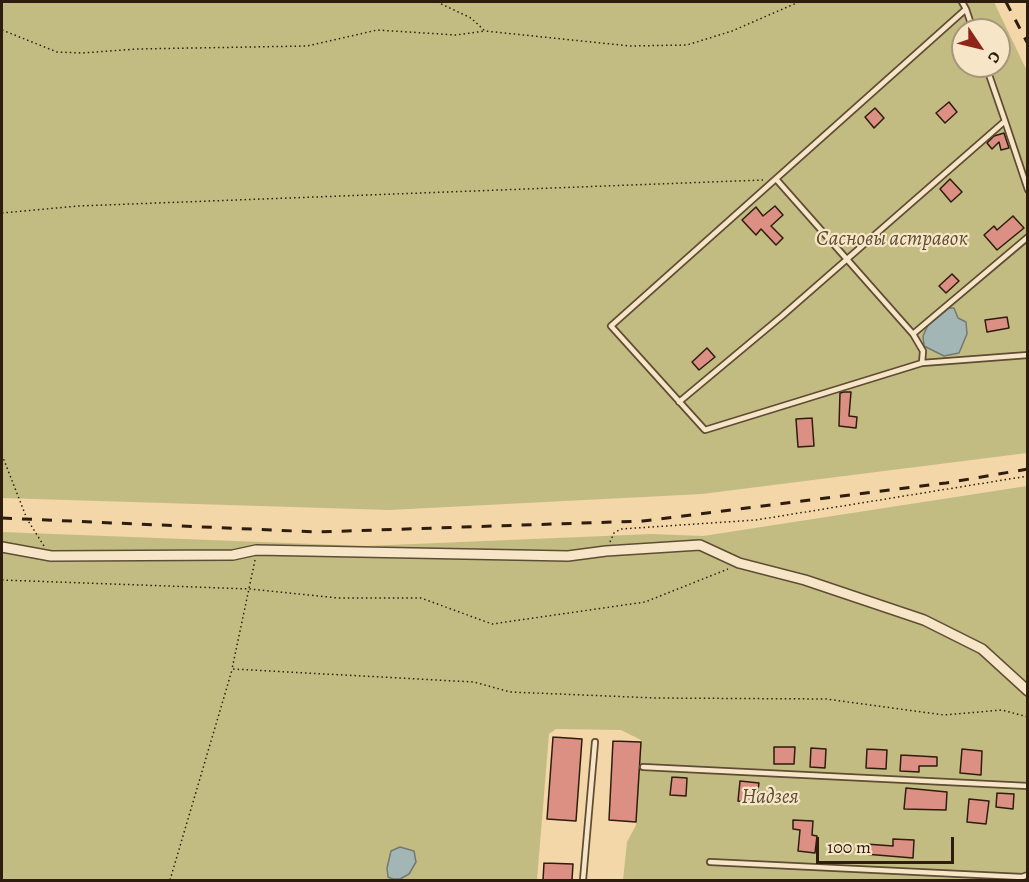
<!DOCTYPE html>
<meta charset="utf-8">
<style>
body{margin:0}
#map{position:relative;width:1029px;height:882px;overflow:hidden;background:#f3d7a9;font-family:Alegreya,serif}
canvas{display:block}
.frame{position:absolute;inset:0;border:3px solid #2e1d0e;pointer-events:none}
.north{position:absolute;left:951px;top:18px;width:60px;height:60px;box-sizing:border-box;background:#f7e5c7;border:2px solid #a7957d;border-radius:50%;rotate:125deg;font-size:16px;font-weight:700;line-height:24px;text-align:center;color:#2e1d0e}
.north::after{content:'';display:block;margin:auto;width:21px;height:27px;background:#8f2418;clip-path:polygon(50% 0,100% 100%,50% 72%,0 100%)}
.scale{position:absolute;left:816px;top:837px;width:138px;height:27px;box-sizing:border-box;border:3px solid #2e1d0e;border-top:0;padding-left:8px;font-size:18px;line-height:21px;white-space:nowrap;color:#2e1d0e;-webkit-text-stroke:4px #f7e5c7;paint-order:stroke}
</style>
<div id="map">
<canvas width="1029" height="882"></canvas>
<div class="frame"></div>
<div class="north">С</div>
<div class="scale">100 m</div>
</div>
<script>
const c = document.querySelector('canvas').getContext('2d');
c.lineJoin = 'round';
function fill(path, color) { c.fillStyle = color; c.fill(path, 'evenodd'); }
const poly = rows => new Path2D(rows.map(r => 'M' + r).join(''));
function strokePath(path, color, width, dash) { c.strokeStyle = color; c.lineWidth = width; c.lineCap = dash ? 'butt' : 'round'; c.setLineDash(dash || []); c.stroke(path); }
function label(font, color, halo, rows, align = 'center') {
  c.font = font + ' Alegreya,serif'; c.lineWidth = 4.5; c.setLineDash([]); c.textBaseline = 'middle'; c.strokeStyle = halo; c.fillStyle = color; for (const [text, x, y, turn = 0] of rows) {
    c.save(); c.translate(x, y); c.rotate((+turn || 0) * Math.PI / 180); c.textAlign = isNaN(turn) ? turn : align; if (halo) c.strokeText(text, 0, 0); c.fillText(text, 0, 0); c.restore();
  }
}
fill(poly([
 [2,2,994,2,1027,71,1027,453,702,494,389,510,2,498],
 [963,30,999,30,999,66,963,66],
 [1027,486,1027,880,623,880,627,842,636,825,641,740,621,730,556,729,549,734,537,880,2,880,2,532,366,546,652,534,703,536]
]), '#c3bc82');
const water = poly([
 [949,308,954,308,958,318,966,322,967,334,959,353,944,356,924,346,923,336,928,325,949,308],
 [400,847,414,851,416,862,409,874,400,879,393,879,388,877,387,868,391,851,400,847]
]);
fill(water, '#a2b6b5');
strokePath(water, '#747972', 1.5);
const building = poly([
 [949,102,957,112,945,123,936,113,949,102],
 [875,108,884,118,874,128,865,117,875,108],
 [1004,133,1009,148,1001,150,999,142,992,149,987,143,994,136,1004,133],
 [950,179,962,192,951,202,940,189,950,179],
 [775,206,783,215,771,226,783,238,776,245,761,229,756,235,742,220,756,207,763,216,775,206],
 [1013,216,1024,228,997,250,984,235,994,226,997,230,1013,216],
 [952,274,959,281,946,293,939,286,952,274],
 [1007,317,1009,328,987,332,985,320,1007,317],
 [707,348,715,357,699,370,692,362,707,348],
 [844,392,851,392,849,416,857,417,856,428,839,426,840,393,844,392],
 [812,418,814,446,798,447,796,419,812,418],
 [553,737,582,739,576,821,547,819,553,737],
 [613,741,641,742,636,822,609,820,613,741],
 [774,747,795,747,794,764,774,764,774,747],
 [811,748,826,749,825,768,810,767,811,748],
 [867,749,887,750,886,769,866,768,867,749],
 [962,749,982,751,981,775,960,773,962,749],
 [901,755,937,757,937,766,919,766,919,772,900,771,901,755],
 [672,777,687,778,686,796,670,795,672,777],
 [740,781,759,783,756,803,738,801,740,781],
 [906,788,947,792,946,810,904,809,906,788],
 [997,793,1014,794,1013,809,996,807,997,793],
 [969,799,989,801,986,824,967,822,969,799],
 [793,820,813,821,812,835,817,836,815,853,798,851,800,830,793,829,793,820],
 [893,839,914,840,913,858,865,854,866,844,893,846,893,839],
 [544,863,573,864,572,880,543,880,544,863]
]);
fill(building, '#dc8f83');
strokePath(building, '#2e1d0e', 1.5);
const lane = poly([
 [966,9,973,30],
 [1005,121,1028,190],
 [776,179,913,334,923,351,922,363,705,430,611,326,966,9,962,2],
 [913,334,1028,237],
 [922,363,1028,355],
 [679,402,782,316,1005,121,986,66],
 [643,767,1028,786],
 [710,862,1022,877,1028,875],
 [583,880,595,742]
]);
const street = poly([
 [2,547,51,556,233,555,256,550,568,556,606,551,700,545,739,563,805,580,924,620,982,649,1028,691]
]);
strokePath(lane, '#5f4c35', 8);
strokePath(street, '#5f4c35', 12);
strokePath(poly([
 [437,2,471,18,485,31,630,46,687,45,732,31,799,2],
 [2,30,57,52,82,53,137,49,307,46,377,30,456,35,485,31],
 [2,213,78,206,763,180],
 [2,455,27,519,44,546],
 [610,542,614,533,621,529,756,520,1028,476],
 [255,560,232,669,474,682,510,692,656,698,826,699,944,715,1002,710,1028,717],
 [2,580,250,589,338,598,421,598,492,624,645,602,728,569],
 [170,880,232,670]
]), '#2e1d0e', 1.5, [1.5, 3]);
strokePath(lane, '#f7e5c7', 4.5);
strokePath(street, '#f7e5c7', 9);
strokePath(poly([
 [1006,2,1028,44],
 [2,518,317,532,643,521,946,483,1028,469]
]), '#2e1d0e', 3, [10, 10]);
label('italic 21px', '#5b4d31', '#f7e5c7', [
 ["Сасновы астравок",892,240],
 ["Надзея",770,798]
]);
</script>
